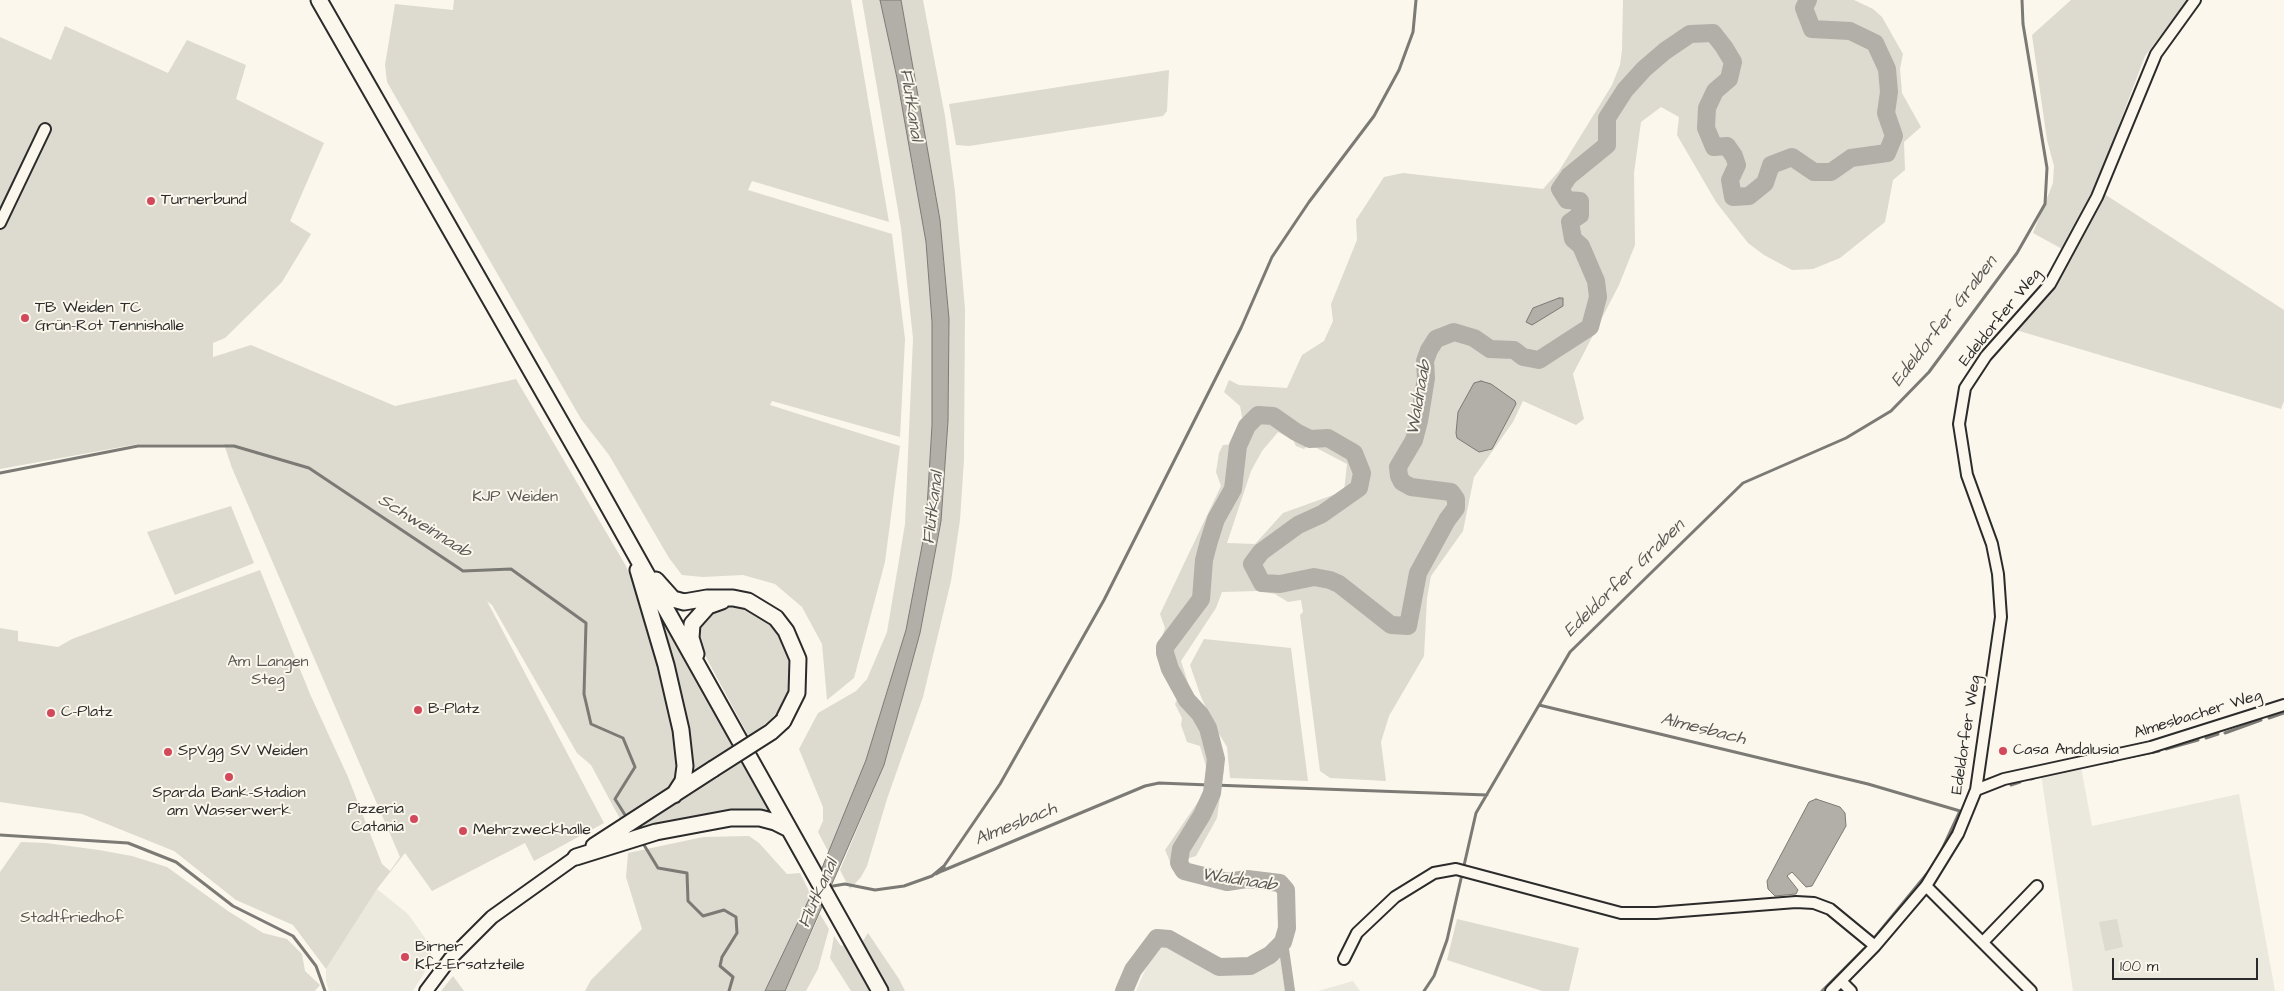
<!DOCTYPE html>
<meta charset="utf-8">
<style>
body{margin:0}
#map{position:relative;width:2284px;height:991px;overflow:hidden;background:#fbf7ec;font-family:"Architects Daughter",sans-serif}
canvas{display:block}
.scale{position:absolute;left:2112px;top:958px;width:146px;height:22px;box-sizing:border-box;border:2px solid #2b2b2b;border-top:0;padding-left:6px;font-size:15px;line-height:18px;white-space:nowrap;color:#2b2b2b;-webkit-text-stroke:4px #fbf7ec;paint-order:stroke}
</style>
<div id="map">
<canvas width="2284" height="991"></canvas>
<div class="scale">100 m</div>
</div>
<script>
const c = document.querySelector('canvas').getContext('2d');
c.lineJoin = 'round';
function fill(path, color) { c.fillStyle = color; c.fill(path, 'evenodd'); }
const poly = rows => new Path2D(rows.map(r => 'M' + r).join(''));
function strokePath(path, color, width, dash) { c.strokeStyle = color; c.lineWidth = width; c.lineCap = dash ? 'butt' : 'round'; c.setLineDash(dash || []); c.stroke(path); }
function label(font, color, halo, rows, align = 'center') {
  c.font = font + ' "Architects Daughter",sans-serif'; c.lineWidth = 4; c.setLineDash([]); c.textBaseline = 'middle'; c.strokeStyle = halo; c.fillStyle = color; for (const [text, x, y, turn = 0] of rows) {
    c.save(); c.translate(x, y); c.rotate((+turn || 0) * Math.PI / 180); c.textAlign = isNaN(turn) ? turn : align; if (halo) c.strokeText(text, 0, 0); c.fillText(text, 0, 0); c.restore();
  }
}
fill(poly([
 [2081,767,2092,826,2239,794,2275,991,2073,991,2041,774],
 [377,889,408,914,430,945,432,960,413,991,329,991,326,981,326,969],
 [1161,945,1218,972,1240,973,1270,966,1287,951,1295,991,1136,991,1156,946],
 [1353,981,1360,991,1318,991]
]), '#ebe8de');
fill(poly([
 [454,0,851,0,889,222,752,181,748,190,892,234,905,339,900,437,772,401,770,405,900,446,885,562,854,678,827,700,822,644,802,607,775,584,743,575,703,577,682,575,669,558,609,455,581,419,387,82,385,65,395,4,453,10],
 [862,0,880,0,897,78,926,242,932,322,932,425,926,525,906,630,866,760,829,853,818,832,823,821,823,807,799,749,818,713,856,691,867,679,887,632,905,524,913,338,901,228],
 [901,0,923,0,945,116,955,192,965,309,964,459,960,520,951,581,923,697,887,799,867,866,861,877,850,889,840,870,884,765,920,633,941,521,948,421,949,319,940,220],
 [1623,0,1854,0,1873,9,1882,17,1903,54,1900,69,1902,93,1921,127,1904,142,1905,170,1893,180,1885,222,1840,258,1813,269,1792,270,1764,255,1748,243,1716,202,1677,135,1679,117,1661,107,1641,122,1634,173,1635,245,1619,285,1573,374,1584,419,1576,425,1523,401,1513,422,1474,477,1463,531,1431,576,1427,598,1424,656,1389,716,1381,742,1386,781,1330,778,1320,771,1300,615,1303,612,1301,600,1288,602,1275,594,1258,591,1222,592,1216,608,1181,661,1191,692,1214,724,1201,697,1190,665,1204,639,1291,648,1308,781,1230,778,1227,747,1216,729,1224,768,1217,818,1196,856,1171,864,1165,850,1202,796,1208,773,1200,746,1187,742,1181,725,1182,718,1175,704,1178,697,1157,651,1165,628,1160,614,1221,486,1216,472,1219,453,1223,445,1233,444,1236,448,1243,422,1240,406,1224,392,1229,380,1239,385,1287,388,1302,355,1324,341,1333,321,1331,304,1357,240,1356,220,1384,177,1403,173,1543,189,1559,171,1612,85,1620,65,1622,50],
 [1278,432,1293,440,1296,446,1304,449,1309,444,1347,464,1344,491,1283,513,1255,544,1227,543,1251,471,1262,451],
 [2071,0,2188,0,2145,56,2095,188,2284,310,2284,401,2281,409,2016,330,2055,286,2073,255,2033,233,2053,183,2054,166,2047,140,2032,35],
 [65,26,168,73,187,40,246,65,236,99,324,143,290,221,311,234,282,282,225,338,213,343,213,357,251,345,395,406,516,379,626,566,648,623,679,749,678,779,668,789,620,819,591,765,577,753,492,605,487,601,604,823,534,861,525,843,432,891,405,853,377,889,326,969,293,925,236,900,174,851,82,814,0,802,0,628,18,631,18,641,58,647,72,639,260,570,310,694,348,777,382,864,390,871,400,857,232,468,224,444,138,444,0,469,0,37,51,60],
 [1169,70,1167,111,1163,116,969,146,956,145,949,104],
 [231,506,254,563,175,595,147,532],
 [724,605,745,607,764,617,779,632,788,648,792,669,791,686,786,701,771,719,749,737,701,648,699,633,701,620,711,610],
 [655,608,733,746,697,770,692,767,680,694],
 [742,762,769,809,768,814,631,833],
 [749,836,759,843,787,874,800,873,811,895,765,991,585,991,591,980,642,929,626,877,628,853,703,837],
 [21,842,46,843,99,850,132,856,167,867,228,911,263,933,287,939,302,954,305,971,320,985,315,991,0,991,0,872],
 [820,914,829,929,818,969,806,991,785,991],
 [1457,919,1579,948,1569,991,1542,991,1447,960],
 [2117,919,2123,947,2105,951,2099,922],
 [868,933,899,979,905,991,888,991,861,944],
 [834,936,841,946,844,945,871,991,851,991,830,958],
 [453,976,464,991,441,991]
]), '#dddad0');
const water = poly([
 [880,0,901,0,940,220,949,319,948,421,941,521,920,633,884,765,785,991,765,991,811,895,866,760,906,630,926,525,932,425,932,322,926,242,897,78,880,0],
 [1559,298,1563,298,1563,306,1532,325,1526,322,1533,308,1559,298],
 [1481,381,1491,384,1515,401,1516,404,1492,449,1479,452,1457,438,1456,433,1458,412,1474,383,1481,381],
 [1816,799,1840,807,1845,813,1846,826,1812,886,1806,887,1792,872,1787,876,1798,890,1796,894,1775,896,1768,889,1767,881,1809,802,1816,799]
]);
fill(water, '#b1afa7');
strokePath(water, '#7b7a75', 1);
strokePath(poly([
 [0,473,138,446,234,446,309,468,463,571,511,569,586,623,584,694,591,724,623,738,635,767,615,799,627,818],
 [1539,705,1868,784,1960,811,1939,856],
 [2269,718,2284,713],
 [2225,733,2261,720],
 [2206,738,2218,734],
 [2166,749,2198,740],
 [2123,758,2159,751],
 [2094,764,2113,761],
 [2031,779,2038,776],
 [1213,785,1487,795],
 [2011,785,2020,782],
 [0,835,128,843,176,862,233,906,293,936,316,966,325,991],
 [641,840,658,868,687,873,688,901,703,916,724,910,736,917,737,933,722,957,720,966,733,977,729,991],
 [942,871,1145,786,1159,783,1209,785],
 [932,876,944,866,936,874,944,870,944,866,1000,784,1104,600,1241,328,1272,257,1309,202,1374,116,1399,70,1413,32,1416,0],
 [833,886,845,884,875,890,904,886,932,876],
 [1875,937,1930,870],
 [1424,991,1434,976,1447,940,1476,813,1570,652,1743,483,1846,438,1891,411,1929,372,2017,253,2045,204,2047,168,2023,24,2022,0],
 [1822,991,1864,949]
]), '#7b7a75', 3);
strokePath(poly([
 [1283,942,1290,991]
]), '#b1afa7', 10);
strokePath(poly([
 [1124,991,1133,970,1157,938,1169,939,1219,967,1250,966,1270,955,1283,942,1287,928,1286,890,1280,883,1247,879,1227,882,1184,871,1179,863,1181,849,1202,815,1212,793,1216,759,1208,728,1200,714,1187,700,1170,669,1165,653,1165,647,1201,599,1204,560,1209,541,1216,519,1233,489,1238,446,1247,426,1258,415,1273,416,1296,432,1310,439,1328,438,1354,453,1362,473,1359,488,1322,514,1298,525,1261,552,1252,564,1262,583,1280,584,1314,577,1330,580,1339,584,1391,625,1408,626,1418,573,1447,520,1456,508,1456,499,1451,492,1411,487,1402,482,1399,476,1398,467,1414,440,1419,421,1426,378,1425,361,1429,350,1436,339,1454,332,1474,338,1490,349,1514,350,1523,357,1539,360,1590,327,1598,297,1596,281,1581,246,1573,239,1570,222,1580,215,1580,201,1567,200,1560,189,1569,176,1607,145,1607,118,1625,90,1644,69,1665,51,1690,34,1713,33,1724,47,1733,62,1729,79,1715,91,1707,108,1706,128,1714,147,1727,146,1734,156,1737,165,1730,180,1733,197,1749,196,1765,183,1771,165,1792,157,1814,172,1831,172,1851,158,1887,153,1894,136,1886,113,1889,92,1887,69,1875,43,1850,31,1812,29,1804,8,1808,0]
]), '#b1afa7', 18);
const minor = poly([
 [0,223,45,129],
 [1976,790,2004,779,2151,747,2284,705],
 [1926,886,2031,991],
 [1983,942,2037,886],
 [1344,959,1357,933,1395,897,1434,873,1456,869,1621,913,1656,913,1796,902,1814,903,1830,909,1875,946],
 [1841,981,1851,991],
 [1831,991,1875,946,1926,886,1958,834,1976,790,2001,617,1998,574,1992,544,1967,475,1959,424,1965,388,1986,356,2050,284,2097,197,2156,54,2195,0]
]);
const tertiary = poly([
 [426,991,450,959,492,917,576,857]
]);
const primary = poly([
 [319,0,588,470,880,991],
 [638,570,666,665,681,730,685,766,683,781,674,795],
 [656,580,673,599,684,602,707,598,733,598,748,601,776,618,786,631,798,659,797,693,783,721],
 [696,654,691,638,692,624,708,606,722,601],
 [594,846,713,769],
 [576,857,656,832,731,818,760,818,775,822,789,829]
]);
strokePath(minor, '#2b2b2b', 14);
strokePath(tertiary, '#2b2b2b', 16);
strokePath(primary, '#2b2b2b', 19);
strokePath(minor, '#fbf7ec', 10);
strokePath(tertiary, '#fbf7ec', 12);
strokePath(primary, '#fbf7ec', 15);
const primaryBridge = poly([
 [713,769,771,732,783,721]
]);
strokePath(primaryBridge, '#2b2b2b', 19, []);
strokePath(primaryBridge, '#fbf7ec', 15);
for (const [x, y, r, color] of [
 [151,201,5,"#d1495b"],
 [25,318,5,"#d1495b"],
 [418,710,5,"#d1495b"],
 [51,713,5,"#d1495b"],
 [2003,751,5,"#d1495b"],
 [168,752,5,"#d1495b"],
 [229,777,5,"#d1495b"],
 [414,819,5,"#d1495b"],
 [463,831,5,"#d1495b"],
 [405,957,5,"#d1495b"]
]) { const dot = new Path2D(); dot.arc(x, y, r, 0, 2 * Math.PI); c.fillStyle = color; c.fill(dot); strokePath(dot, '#fbf7ec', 2); }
label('16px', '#2b2b2b', '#fbf7ec', [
 ["Turnerbund",161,201],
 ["TB Weiden TC",35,309],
 ["Grün-Rot Tennishalle",35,327],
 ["B-Platz",428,710],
 ["C-Platz",61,713],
 ["Casa Andalusia",2013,751],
 ["SpVgg SV Weiden",178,752],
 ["Sparda Bank-Stadion",229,794,"center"],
 ["am Wasserwerk",229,812,"center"],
 ["Pizzeria",404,810,"right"],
 ["Catania",404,828,"right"],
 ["Mehrzweckhalle",473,831],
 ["Birner",415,948],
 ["Kfz-Ersatzteile",415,966]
], 'left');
label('16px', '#2b2b2b', '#fbf7ec', [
 ["Edeldorfer Weg",2001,318,-51],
 ["Almesbacher Weg",2198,715,-17],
 ["Edeldorfer Weg",1967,735,-81]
]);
label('16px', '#585754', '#fbf7ec', [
 ["KJP Weiden",515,498],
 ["Am Langen",268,663],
 ["Steg",268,681],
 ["Stadtfriedhof",72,919]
]);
label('italic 18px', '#5a5956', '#fbf7ec', [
 ["Flutkanal",910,105,81],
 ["Edeldorfer Graben",1945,322,-52],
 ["Waldnaab",1420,398,-80],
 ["Flutkanal",934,508,-83],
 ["Schweinnaab",424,527,32],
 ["Edeldorfer Graben",1625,579,-44],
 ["Almesbach",1703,730,14],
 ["Almesbach",1016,825,-22],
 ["Waldnaab",1239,881,9],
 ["Flutkanal",819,894,-66]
]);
</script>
